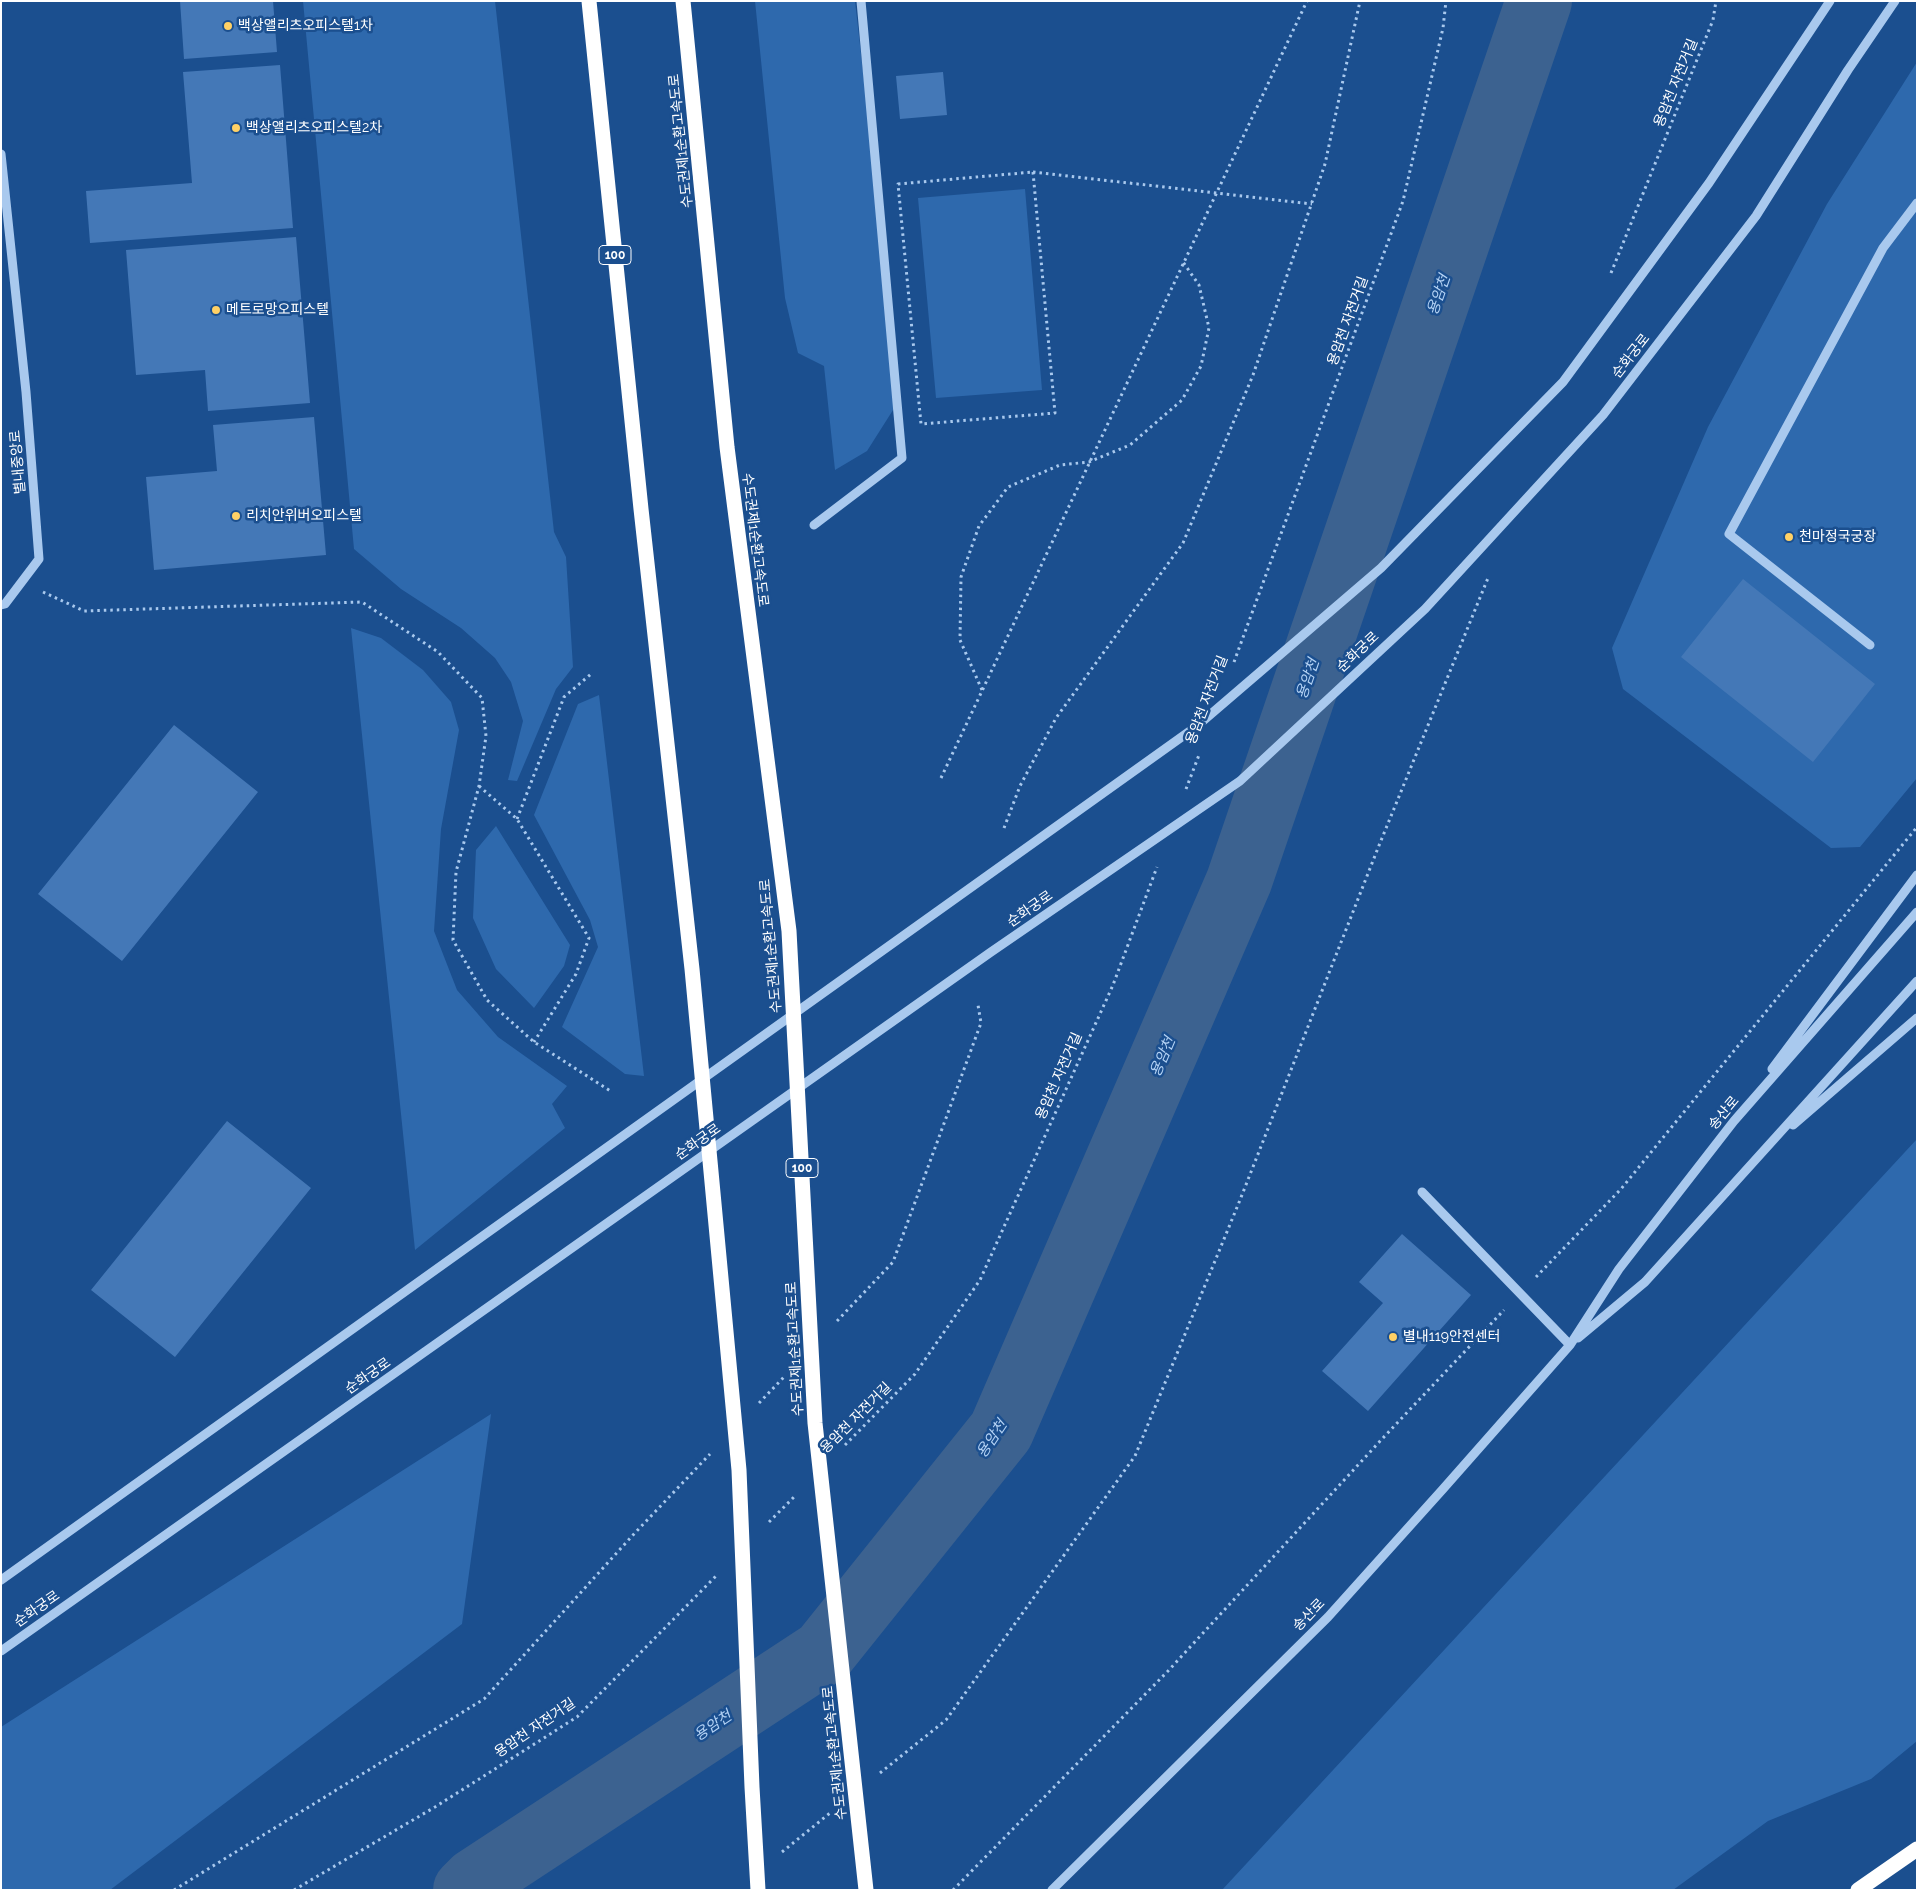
<!DOCTYPE html>
<meta charset="utf-8">
<style>
body{margin:0}
#map{position:relative;width:1918px;height:1891px;overflow:hidden;background:#1b4f8f;font-family:Raleway,sans-serif}
canvas{display:block}
.frame{position:absolute;inset:0;border:2px solid #fff;pointer-events:none}
</style>
<div id="map">
<canvas width="1918" height="1891"></canvas>
<div class="frame"></div>
</div>
<script>
const c = document.querySelector('canvas').getContext('2d');
c.lineJoin = 'round';
function fill(path, color) { c.fillStyle = color; c.fill(path, 'evenodd'); }
const poly = rows => new Path2D(rows.map(r => 'M' + r).join(''));
function strokePath(path, color, width, dash) { c.strokeStyle = color; c.lineWidth = width; c.lineCap = dash ? 'butt' : 'round'; c.setLineDash(dash || []); c.stroke(path); }
function label(font, color, halo, rows, align = 'center') {
  c.font = font + ' Raleway,"Noto Sans KR",sans-serif'; c.lineWidth = 5; c.setLineDash([]); c.textBaseline = 'middle'; c.strokeStyle = halo; c.fillStyle = color; for (const [text, x, y, turn = 0] of rows) {
    c.save(); c.translate(x, y); c.rotate((+turn || 0) * Math.PI / 180); c.textAlign = isNaN(turn) ? turn : align; if (halo) c.strokeText(text, 0, 0); c.fillText(text, 0, 0); c.restore();
  }
}
fill(poly([
 [303,1,495,1,554,532,566,557,573,667,556,689,517,781,508,780,523,721,511,682,495,658,461,628,401,589,354,549],
 [755,1,855,1,900,399,867,451,835,470,824,366,798,353,785,298],
 [1917,62,1917,778,1860,847,1831,848,1623,689,1612,648,1708,427,1827,204],
 [1025,189,1042,390,936,398,918,198],
 [351,628,381,638,423,670,451,702,459,730,441,829,434,931,457,990,498,1037,567,1086,552,1104,565,1128,415,1250],
 [599,695,644,1076,625,1074,562,1027,598,947,590,920,534,815,578,704],
 [496,826,570,945,564,966,534,1008,496,969,473,918,476,850],
 [1917,1139,1917,1741,1871,1779,1768,1821,1673,1890,1222,1890],
 [491,1414,462,1624,110,1890,1,1890,1,1727]
]), '#2e69ad');
strokePath(poly([
 [466,1890,475,1881,824,1652,1001,1431,1239,881,1539,1]
]), '#3c6290', 66);
fill(poly([
 [180,1,273,1,277,52,184,59],
 [280,65,293,228,90,243,86,191,192,183,183,72],
 [943,72,947,115,900,119,896,76],
 [296,237,310,403,208,411,205,370,136,375,126,250],
 [314,417,326,555,154,570,146,477,217,471,213,425],
 [1743,579,1875,684,1813,762,1681,657],
 [174,725,258,792,122,961,38,894],
 [227,1121,311,1188,175,1357,91,1290],
 [1402,1234,1471,1295,1368,1411,1322,1371,1383,1303,1359,1282]
]), '#4478b7');
strokePath(poly([
 [1033,172,1055,413,921,424,898,184,1033,172],
 [1033,172,1312,204],
 [1611,273,1713,20,1716,1],
 [43,592,84,611,362,602,438,652,482,698,486,736,479,786,456,872,453,940,487,1000,534,1042,612,1092],
 [1234,662,1403,201,1443,28,1446,1],
 [982,690,960,640,961,577,979,526,1008,487,1060,465,1089,462,1130,445,1182,400,1201,366,1209,328,1199,285,1183,262],
 [941,778,1307,1],
 [479,786,517,819,589,938,576,974,534,1042],
 [1186,789,1199,755],
 [517,819,564,697,591,674],
 [1004,828,1020,786,1056,718,1183,543,1253,375,1325,164,1360,1],
 [1536,1277,1621,1189,1917,827],
 [837,1321,893,1262,981,1023,978,1005],
 [759,1403,784,1377],
 [845,1445,915,1374,980,1280,1113,985,1157,867],
 [769,1522,795,1496],
 [880,1773,946,1720,1135,1456,1240,1200,1378,848,1488,578],
 [782,1852,830,1813],
 [174,1890,484,1699,633,1535,710,1454],
 [294,1890,435,1807,577,1717,716,1576],
 [953,1890,1168,1671,1382,1439,1504,1310]
]), '#a9c9ee', 3, [2.5, 4]);
strokePath(poly([
 [1,154,26,392,39,559,5,604,1,605],
 [814,525,902,458,861,1],
 [1870,645,1729,534,1883,248,1917,203],
 [1772,1069,1917,875],
 [1793,1125,1917,1018],
 [1422,1192,1570,1345],
 [1578,1338,1645,1282,1917,981],
 [1,1580,1197,726,1381,568,1563,382,1709,183,1830,1],
 [1,1651,991,952,1240,781,1425,609,1603,415,1756,216,1848,70,1895,1],
 [1052,1890,1328,1617,1443,1489,1570,1345,1619,1269,1734,1121,1917,912]
]), '#a9c9ee', 9);
strokePath(poly([
 [589,1,641,509,692,969,739,1470,752,1787,758,1890],
 [683,1,727,447,789,931,815,1423,866,1890],
 [1858,1890,1917,1849]
]), '#fff', 15);
for (const [x, y, r, color] of [
 [228,26,5,"#ffd166"],
 [236,128,5,"#ffd166"],
 [216,310,5,"#ffd166"],
 [236,516,5,"#ffd166"],
 [1789,537,5,"#ffd166"],
 [1393,1337,5,"#ffd166"]
]) { const dot = new Path2D(); dot.arc(x, y, r, 0, 2 * Math.PI); c.fillStyle = color; c.fill(dot); strokePath(dot, '#1b4f8f', 2); }
for (const [x, y, w] of [
 [615,255,32],
 [802,1168,32]
]) { const box = new Path2D(); box.roundRect(x - w / 2, y - 9.5, w, 19, 4); c.fillStyle = '#1b4f8f'; c.fill(box); strokePath(box, '#fff', 1); }
label('bold 12px', '#fff', null, [
 ["100",615,255],
 ["100",802,1168]
]);
label('14px', '#fff', '#1b4f8f', [
 ["백상앨리츠오피스텔1차",238,26],
 ["백상앨리츠오피스텔2차",246,128],
 ["메트로망오피스텔",226,310],
 ["리치안위버오피스텔",246,516],
 ["천마정국궁장",1799,537],
 ["별내119안전센터",1403,1337]
], 'left');
label('14px', '#fff', '#1b4f8f', [
 ["용암천 자전거길",1676,83,-68],
 ["수도권제1순환고속도로",681,141,-96],
 ["용암천 자전거길",1348,321,-70],
 ["순화궁로",1631,356,-52],
 ["별내중앙로",18,462,-95],
 ["수도권제1순환고속도로",755,540,83],
 ["순화궁로",1358,652,-43],
 ["용암천 자전거길",1207,700,-69],
 ["순화궁로",1030,909,-35],
 ["수도권제1순환고속도로",771,946,-95],
 ["용암천 자전거길",1059,1076,-66],
 ["송산로",1724,1113,-50],
 ["순화궁로",698,1142,-35],
 ["수도권제1순환고속도로",795,1349,-93],
 ["순화궁로",368,1376,-35],
 ["용암천 자전거길",856,1418,-45],
 ["순화궁로",37,1609,-35],
 ["송산로",1309,1615,-46],
 ["용암천 자전거길",535,1728,-34],
 ["수도권제1순환고속도로",835,1753,-96]
]);
label('italic 15px', '#b5d3f5', '#1b4f8f', [
 ["용암천",1439,295,-71],
 ["용암천",1308,679,-71],
 ["용암천",1163,1057,-67],
 ["용암천",992,1439,-56],
 ["용암천",713,1726,-34]
]);
</script>
